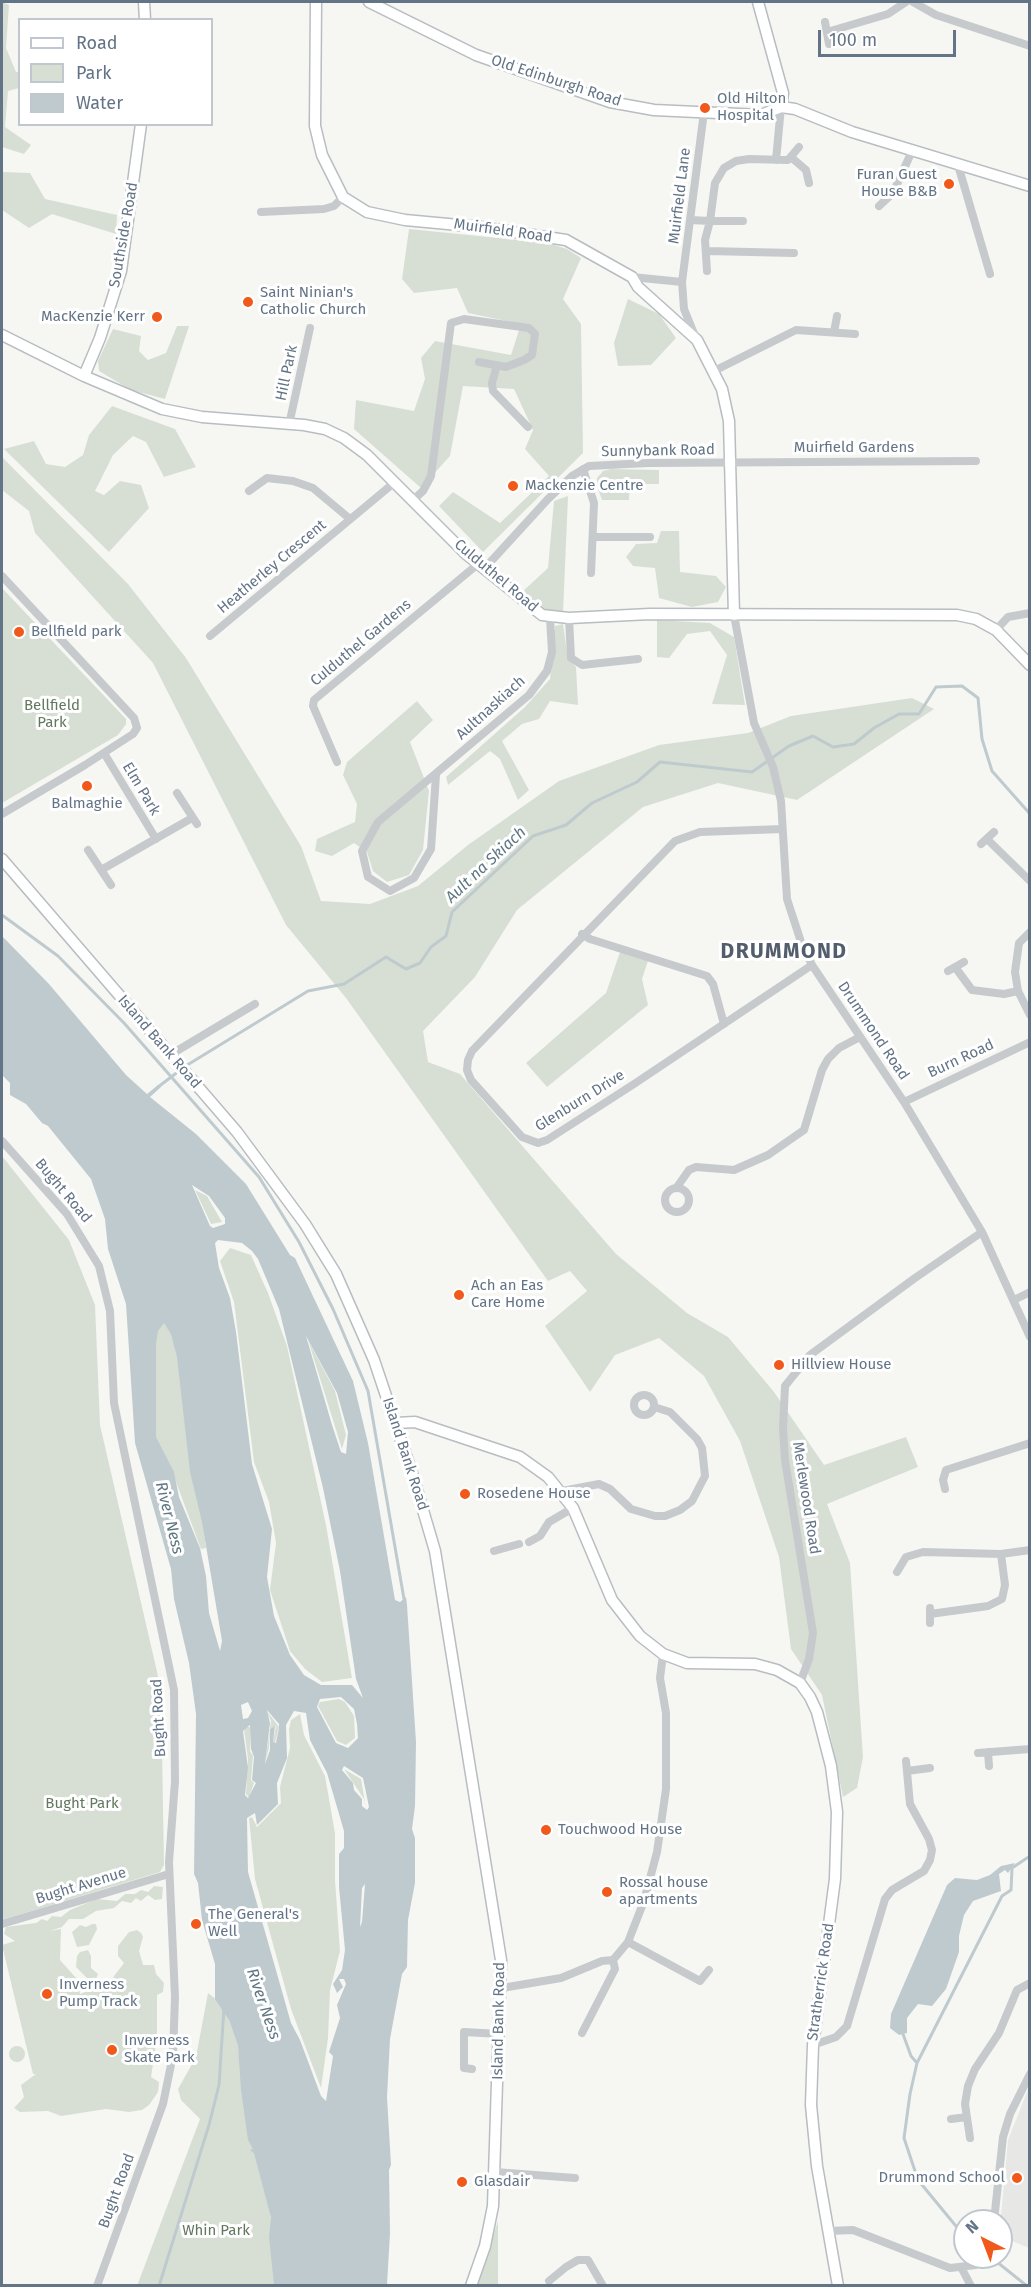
<!DOCTYPE html>
<style>
body{margin:0}
#map{position:relative;width:1031px;height:2287px;overflow:hidden;background:#f6f7f3;font-family:"Fira Sans",sans-serif}
canvas{display:block}
.frame{position:absolute;inset:0;border:3px solid #637486;pointer-events:none}
.legend{position:absolute;left:18px;top:18px;width:195px;height:108px;box-sizing:border-box;background:#fff;border:2px solid #c1c7cf;margin:0;padding:8px 10px;list-style:none;font-size:18px;color:#637486}
.legend li{display:flex;align-items:center;gap:12px;height:30px}
.legend b{width:30px;border:2px solid #c1c7cf}
.north{position:absolute;left:953px;top:2209px;width:60px;height:60px;box-sizing:border-box;background:#fff;border:2px solid #c1c7cf;border-radius:50%;rotate:318deg;font-size:16px;font-weight:700;line-height:24px;text-align:center;color:#637486}
.north::after{content:'';display:block;margin:auto;width:21px;height:27px;background:#f0591a;clip-path:polygon(50% 0,100% 100%,50% 72%,0 100%)}
.scale{position:absolute;left:818px;top:30px;width:138px;height:27px;box-sizing:border-box;border:3px solid #637486;border-top:0;padding-left:8px;font-size:18px;line-height:21px;white-space:nowrap;color:#637486;-webkit-text-stroke:4px #fff;paint-order:stroke}
</style>
<div id="map">
<canvas width="1031" height="2287"></canvas>
<div class="frame"></div>
<ul class="legend">
<li><b style="height:8px;background:#fff"></b>Road</li>
<li><b style="height:16px;background:#d7dfd4"></b>Park</li>
<li><b style="height:16px;background:#bfcacf"></b>Water</li>
</ul>
<div class="north">N</div>
<div class="scale">100 m</div>
</div>
<script>
const c = document.querySelector('canvas').getContext('2d');
c.lineJoin = 'round';
function fill(path, color) { c.fillStyle = color; c.fill(path, 'evenodd'); }
const poly = rows => new Path2D(rows.map(r => 'M' + r).join(''));
function strokePath(path, color, width, dash) { c.strokeStyle = color; c.lineWidth = width; c.lineCap = dash ? 'butt' : 'round'; c.setLineDash(dash || []); c.stroke(path); }
function label(font, color, halo, rows, align = 'center') {
  c.font = font + ' "Fira Sans",sans-serif'; c.lineWidth = 6; c.setLineDash([]); c.textBaseline = 'middle'; c.strokeStyle = halo; c.fillStyle = color; for (const [text, x, y, turn = 0] of rows) {
    c.save(); c.translate(x, y); c.rotate((+turn || 0) * Math.PI / 180); c.textAlign = isNaN(turn) ? turn : align; if (halo) c.strokeText(text, 0, 0); c.fillText(text, 0, 0); c.restore();
  }
}
fill(poly([
 [1029,2087,1029,2248,1002,2237,1001,2216,1008,2140]
]), '#e7e8e6');
fill(poly([
 [2,2,9,5,6,48,16,72,20,72,19,88,8,91,5,127,31,145,24,154,2,147],
 [2,172,30,173,45,199,117,215,116,234,52,214,29,228,2,210],
 [409,229,548,243,567,249,581,258,563,299,581,324,583,453,483,552,439,506,453,492,500,523,549,476,525,449,533,430,514,389,463,386,450,456,421,488,354,429,356,400,414,411,425,379,421,358,435,341,511,355,521,324,468,313,457,288,414,293,402,279],
 [628,299,659,314,676,338,651,365,618,366,614,343],
 [177,326,189,326,165,399,131,390,99,371,98,361,113,329,141,336,139,351,148,360,166,353],
 [112,406,175,429,196,467,164,477,146,442,133,436,113,455,95,491,104,495,120,481,141,485,149,508,109,552,4,449,34,441,46,464,65,467,83,455,89,435],
 [2,457,128,584,186,658,301,846,321,901,370,904,418,886,468,845,559,781,659,745,748,733,791,716,912,698,934,709,797,800,718,783,643,807,517,910,475,977,423,1031,428,1062,460,1074,616,1254,687,1313,728,1337,774,1392,824,1465,906,1437,918,1467,827,1504,850,1563,863,1757,857,1788,843,1797,822,1695,791,1649,779,1557,740,1441,704,1376,659,1338,615,1355,590,1392,545,1326,587,1291,570,1271,548,1281,346,998,286,925,153,663,35,533,29,511,2,490],
 [611,469,659,470,659,484,630,484,629,500,602,500,597,486,597,478,603,471],
 [568,496,563,613,539,608,522,592,548,568,554,501],
 [661,531,679,531,680,572,716,576,726,587,718,602,692,607,659,598,655,568,633,566,626,557,636,544,657,543],
 [2,588,126,719,126,724,118,735,2,803],
 [657,620,710,623,734,637,745,705,712,704,727,655,710,631,687,634,669,658,657,657],
 [563,624,568,659,576,667,578,705,550,701,539,719,522,724,502,741,529,790,518,800,500,759,490,751,448,785,446,777,525,707,550,679,555,626],
 [417,701,433,720,410,742,429,791,423,850,409,875,387,882,373,871,367,852,354,843,332,856,315,851,317,839,355,822,357,804,343,775,347,762],
 [620,952,648,961,642,979,648,1005,547,1087,526,1063,606,993],
 [2,1156,69,1240,95,1305,100,1425,161,1689,164,1865,160,1872,2,1920],
 [195,1190,207,1196,222,1222,211,1224],
 [230,1248,251,1255,268,1293,287,1346,326,1525,352,1678,322,1682,305,1669,290,1651,270,1590,276,1543,269,1502,254,1462,234,1302,220,1261],
 [166,1321,178,1336,188,1394,206,1548,201,1549,173,1474,157,1452,152,1424,156,1400,154,1384,155,1326],
 [308,1340,335,1391,346,1435,342,1449],
 [339,1699,345,1702,354,1716,355,1738,346,1745,337,1741,318,1706,320,1702],
 [267,1711,279,1727,275,1743,273,1742,276,1726,270,1729,269,1748,265,1763,271,1721],
 [300,1714,304,1735,325,1776,335,1833,335,1880,340,1951,330,1990,328,2038,321,2088,291,2009,255,1879,249,1818,252,1817,257,1827,281,1803,280,1787,290,1748,289,1729,291,1720],
 [247,1727,251,1727,250,1751,253,1756,251,1780,254,1783,249,1797,246,1794,248,1759,244,1729],
 [344,1769,361,1779,366,1808,364,1799],
 [154,1886,163,1887,162,1899,155,1900,148,1895,141,1901,136,1898,131,1903,122,1901,114,1908,96,1911,83,1919,69,1919,62,1927,50,1931,61,1929,60,1960,77,1979,80,1994,93,1989,108,1991,114,1976,124,1963,118,1956,118,1946,129,1932,137,1930,141,1933,143,1937,139,1951,143,1965,154,1965,156,1974,164,1983,163,1992,157,1995,157,2037,151,2077,159,2082,158,2092,149,2105,142,2110,129,2112,106,2109,61,2116,48,2111,20,2112,14,2108,24,2097,21,2085,36,2074,33,2074,2,1945,15,1941,4,1934,6,1927,36,1923,42,1919,47,1921,52,1916,61,1917,70,1910,97,1899,117,1901,125,1894,135,1894,141,1890,148,1892],
 [92,1924,96,1924,97,1929,89,1945,77,1947,72,1932,80,1925,86,1927],
 [88,1950,91,1956,91,1968,98,1974,96,1979,89,1980,76,1967,77,1956,80,1952],
 [208,1993,217,2000,229,2020,238,2046,246,2119,270,2213,281,2285,137,2286,200,2119,181,2100,178,2089,196,2057],
 '9 2054a8 8 0 1 1 16 0a8 8 0 1 1-16 0Z',
 [498,2221,498,2285,477,2286]
]), '#d7dfd4');
fill(poly([
 [2,936,49,984,126,1075,147,1094,158,1085,161,1087,150,1097,196,1134,246,1184,290,1255,295,1258,353,1381,368,1443,395,1600,400,1602,406,1597,407,1605,416,1742,415,1806,412,1829,415,1838,415,1883,408,1920,407,1967,402,1974,390,2039,387,2097,391,2165,389,2170,390,2233,387,2285,274,2285,269,2237,271,2218,254,2153,250,2150,253,2149,248,2140,241,2090,238,2046,229,2020,215,1999,215,1964,202,1920,198,1883,194,1874,196,1714,189,1663,174,1599,171,1569,135,1443,126,1304,108,1249,105,1219,91,1179,48,1126,42,1123,26,1104,10,1095,10,1083,2,1075],
 [192,1185,209,1196,225,1218,225,1224,213,1228,210,1226],
 [218,1240,242,1243,252,1251,258,1259,279,1309,323,1488,340,1571,356,1679,363,1698,352,1685,321,1685,304,1675,290,1655,274,1616,267,1577,272,1529,252,1464,236,1332,230,1298,219,1268,215,1243],
 [164,1323,171,1334,177,1357,190,1472,202,1522,222,1641,220,1651,209,1613,206,1576,200,1548,179,1497,174,1472,156,1437,156,1344,158,1331],
 [306,1336,337,1393,348,1432,346,1454,341,1452,332,1425],
 [341,1697,354,1709,357,1724,358,1738,348,1748,336,1743,317,1707,320,1699],
 [248,1702,252,1711,248,1718,243,1719,241,1705],
 [267,1710,279,1724,279,1728,276,1743,273,1742,275,1726,270,1729,270,1750,265,1764,270,1723],
 [294,1711,306,1713,310,1740,327,1773,344,1831,344,1848,339,1854,339,1887,345,1950,342,1970,333,1984,337,1993,343,1987,339,1979,344,1979,346,1984,337,2005,340,2018,329,2052,333,2056,326,2101,321,2096,300,2040,291,2023,248,1872,247,1818,255,1813,257,1825,278,1804,277,1783,287,1758,286,1725],
 [250,1725,251,1749,254,1757,252,1780,256,1783,248,1798,245,1795,248,1768,243,1731],
 [344,1766,363,1778,369,1807,367,1810,362,1806,362,1799,354,1790,353,1783,342,1770],
 [365,1884,362,1922,360,1927,362,1888],
 [1015,1863,1008,1873,1005,1870,999,1874,1001,1891,973,1901,964,1915,959,1936,959,1952,946,1989,932,2006,918,2004,907,2018,907,2033,899,2035,890,2028,891,2014,947,1885,955,1878,977,1880,990,1875,1001,1866]
]), '#bfcacf');
strokePath(poly([
 [2,915,58,956,124,1023,259,1177,299,1242,333,1309,368,1391,404,1599],
 [184,1067,308,991,344,984,386,957,406,969,420,963,431,947,446,936,452,912,533,836,566,825,592,803,637,782,660,762,752,772,789,746,813,736,833,747,854,744,874,728,899,714,919,714,936,687,962,686,978,698,982,739,992,771,1030,814],
 [158,1087,179,1071],
 [903,2034,911,2056,917,2063],
 [965,2237,918,2180,904,2138,910,2094,917,2063,1002,1896,1011,1890,1012,1868,1030,1856],
 [992,2258,1027,2286],
 [159,2286,209,2125,219,2085,224,2008]
]), '#bfcacf', 3);
const secondary = poly([
 [144,2,145,20],
 [316,2,315,126,322,155,343,197,367,212,405,220,480,227,566,240,632,277,638,287,697,340,722,389,729,421,734,615],
 [369,2,476,55,610,102,654,110,761,115,781,107,795,109,852,132,1030,186],
 [758,2,783,93,781,107],
 [2,335,84,376,162,409,202,417,304,425,325,429,344,438,367,455,466,554,542,615,569,618,650,614,957,615,976,619,996,630,1030,665],
 [84,376,100,338,121,271,141,124],
 [2,859,237,1132,305,1224,336,1274,374,1360,413,1476,435,1551,501,1960,493,2206,485,2246,471,2286],
 [396,1423,415,1422,520,1457,548,1477,573,1508,612,1600,640,1636,663,1654,687,1663,755,1664,777,1670,800,1683,810,1697,817,1712,831,1766,837,1812,835,1879,813,2045,811,2105,817,2166,838,2286]
]);
strokePath(secondary, '#b8bdc2', 13);
strokePath(poly([
 [913,2,936,15,1030,46],
 [825,22,829,44],
 [827,32,888,14,906,2],
 [792,158,806,170,809,183],
 [776,160,781,107],
 [958,165,990,274],
 [879,206,893,193,912,151],
 [261,212,324,209,334,206,343,197],
 [690,220,710,221,715,183,724,168,736,161,749,159,788,160,799,147],
 [707,251,794,253],
 [707,271,705,240,710,221,743,221],
 [632,277,682,282],
 [834,332,837,316],
 [695,336,684,309,682,282,704,112],
 [497,365,492,383,493,391,528,427],
 [714,371,796,330,855,334],
 [289,425,310,328],
 [583,469,594,503,591,573],
 [249,491,267,478,293,481,313,488,350,519],
 [413,500,423,491,431,476,451,323,464,319,529,328,535,334,532,355,524,360,506,367,479,362],
 [593,537,650,537],
 [484,569,548,499,572,476,589,466,648,463,976,461],
 [2,576,134,718,137,728,133,734,85,765,2,814],
 [734,615,754,723,773,767,781,801,787,899,801,942,812,965,904,1102,982,1232,1030,1337],
 [569,618,571,658,582,665,638,659],
 [996,630,1008,617,1030,613],
 [210,636,395,482],
 [104,753,156,839],
 [337,762,313,706,314,700,478,564],
 [436,775,431,849,414,878,390,891,368,877,362,851,378,822,529,695,547,671,552,652,550,618],
 [177,793,197,824],
 [782,829,700,832,675,841,472,1051,468,1060,467,1070,471,1080,522,1137,538,1143,547,1140,634,1084,812,965],
 [987,839,1030,881],
 [981,844,994,832],
 [88,850,111,885],
 [101,870,192,818],
 [1030,932,1019,943,1015,972,1018,991,1030,1015],
 [582,934,590,939,707,976,713,984,724,1024],
 [955,967,972,990,1004,994,1018,991],
 [948,971,964,962],
 [170,1055,255,1004],
 [904,1102,1030,1042],
 [2,1141,67,1214,99,1266,110,1311,114,1403,174,1690,175,1781,169,1862,175,1997,173,2055,163,2104,97,2286],
 [677,1187,689,1170,696,1167,734,1170,768,1155,804,1130,822,1070,828,1059,839,1048,860,1037],
 '665 1200a12 12 0 1 1 24 0a12 12 0 1 1-24 0Z',
 [1014,1300,1030,1292],
 '634 1405a10 10 0 1 1 20 0a10 10 0 1 1-20 0Z',
 [945,1489,943,1480,946,1470,1030,1443],
 [562,1491,599,1484,610,1489,631,1509,655,1516,665,1516,680,1510,692,1501,705,1476,702,1448,697,1439,670,1412,654,1407],
 [529,1542,540,1536,549,1522,573,1508],
 [494,1551,519,1544],
 [897,1572,906,1557,923,1552,1001,1554,1030,1550],
 [930,1608,930,1623],
 [930,1614,988,1606,1002,1599,1005,1585,1001,1554],
 [800,1683,809,1659,813,1633,785,1460,783,1428,785,1386,810,1355,915,1278,982,1232],
 [988,1752,989,1766],
 [978,1753,1030,1749],
 [907,1771,930,1768],
 [2,1924,169,1874],
 [628,1942,700,1981,709,1970],
 [502,1988,561,1978,602,1961,613,1960,628,1942,644,1901,657,1852,666,1789,666,1713,660,1678,663,1654],
 [582,2033,615,1969,613,1960],
 [813,2045,836,2037,847,2026,885,1899,892,1890,924,1871,930,1860,932,1850,929,1839,910,1804,906,1761],
 [472,2069,464,2068,464,2032,500,2034],
 [951,2119,967,2117],
 [970,2138,965,2104,968,2086,975,2069,999,2033,1017,1990,1030,1983],
 [495,2172,575,2178],
 [994,2221,1003,2137,1010,2114,1030,2074],
 [828,2231,853,2230,950,2268,976,2265,984,2257],
 [962,2269,971,2286],
 [549,2281,566,2267,578,2260,588,2260,603,2286]
]), '#c6cacd', 8);
strokePath(secondary, '#fff', 10);
for (const [x, y, r, color] of [
 [705,108,6,"#f0591a"],
 [949,184,6,"#f0591a"],
 [248,302,6,"#f0591a"],
 [157,317,6,"#f0591a"],
 [513,486,6,"#f0591a"],
 [19,632,6,"#f0591a"],
 [87,786,6,"#f0591a"],
 [459,1295,6,"#f0591a"],
 [779,1365,6,"#f0591a"],
 [465,1494,6,"#f0591a"],
 [546,1830,6,"#f0591a"],
 [607,1892,6,"#f0591a"],
 [196,1924,6,"#f0591a"],
 [47,1994,6,"#f0591a"],
 [112,2050,6,"#f0591a"],
 [1017,2178,6,"#f0591a"],
 [462,2182,6,"#f0591a"]
]) { const dot = new Path2D(); dot.arc(x, y, r, 0, 2 * Math.PI); c.fillStyle = color; c.fill(dot); strokePath(dot, '#fff', 2); }
label('15px', '#637486', '#fff', [
 ["Old Edinburgh Road",556,81,18],
 ["Muirfield Lane",680,196,-83],
 ["Muirfield Road",503,231,8],
 ["Southside Road",124,235,-80],
 ["Hill Park",287,373,-78],
 ["Muirfield Gardens",854,448],
 ["Sunnybank Road",658,451,-1],
 ["Heatherley Crescent",272,567,-40],
 ["Culduthel Road",496,576,40],
 ["Culduthel Gardens",361,643,-40],
 ["Aultnaskiach",491,708,-42],
 ["Elm Park",141,789,59],
 ["Drummond Road",873,1031,56],
 ["Island Bank Road",159,1042,49],
 ["Burn Road",961,1059,-25],
 ["Glenburn Drive",580,1101,-32],
 ["Bught Road",63,1191,50],
 ["Island Bank Road",405,1454,72],
 ["Merlewood Road",806,1498,81],
 ["Bught Road",159,1718,-93],
 ["Bught Avenue",81,1886,-17],
 ["Stratherrick Road",821,1982,-82],
 ["Island Bank Road",499,2021,-89],
 ["Bught Road",117,2191,-70]
]);
label('15px', '#637486', '#fff', [
 ["Old Hilton",717,99],
 ["Hospital",717,116],
 ["Furan Guest",937,175,"right"],
 ["House B&B",937,192,"right"],
 ["Saint Ninian's",260,293],
 ["Catholic Church",260,310],
 ["MacKenzie Kerr",145,317,"right"],
 ["Mackenzie Centre",525,486],
 ["Bellfield park",31,632],
 ["Balmaghie",87,804,"center"],
 ["Ach an Eas",471,1286],
 ["Care Home",471,1303],
 ["Hillview House",791,1365],
 ["Rosedene House",477,1494],
 ["Touchwood House",558,1830],
 ["Rossal house",619,1883],
 ["apartments",619,1900],
 ["The General's",208,1915],
 ["Well",208,1932],
 ["Inverness",59,1985],
 ["Pump Track",59,2002],
 ["Inverness",124,2041],
 ["Skate Park",124,2058],
 ["Drummond School",1005,2178,"right"],
 ["Glasdair",474,2182]
], 'left');
label('15px', '#62785f', '#fff', [
 ["Bellfield",52,706],
 ["Park",52,723],
 ["Bught Park",82,1804],
 ["Whin Park",216,2231]
]);
label('italic 16px', '#5f7783', '#fff', [
 ["Ault na Skiach",486,865,-43],
 ["River Ness",169,1518,76],
 ["River Ness",263,2004,71]
]);
c.letterSpacing = '1.5px';
label('bold 21px', '#525e6b', '#fff', [
 ["DRUMMOND",784,952]
]);
c.letterSpacing = '0px';
</script>
